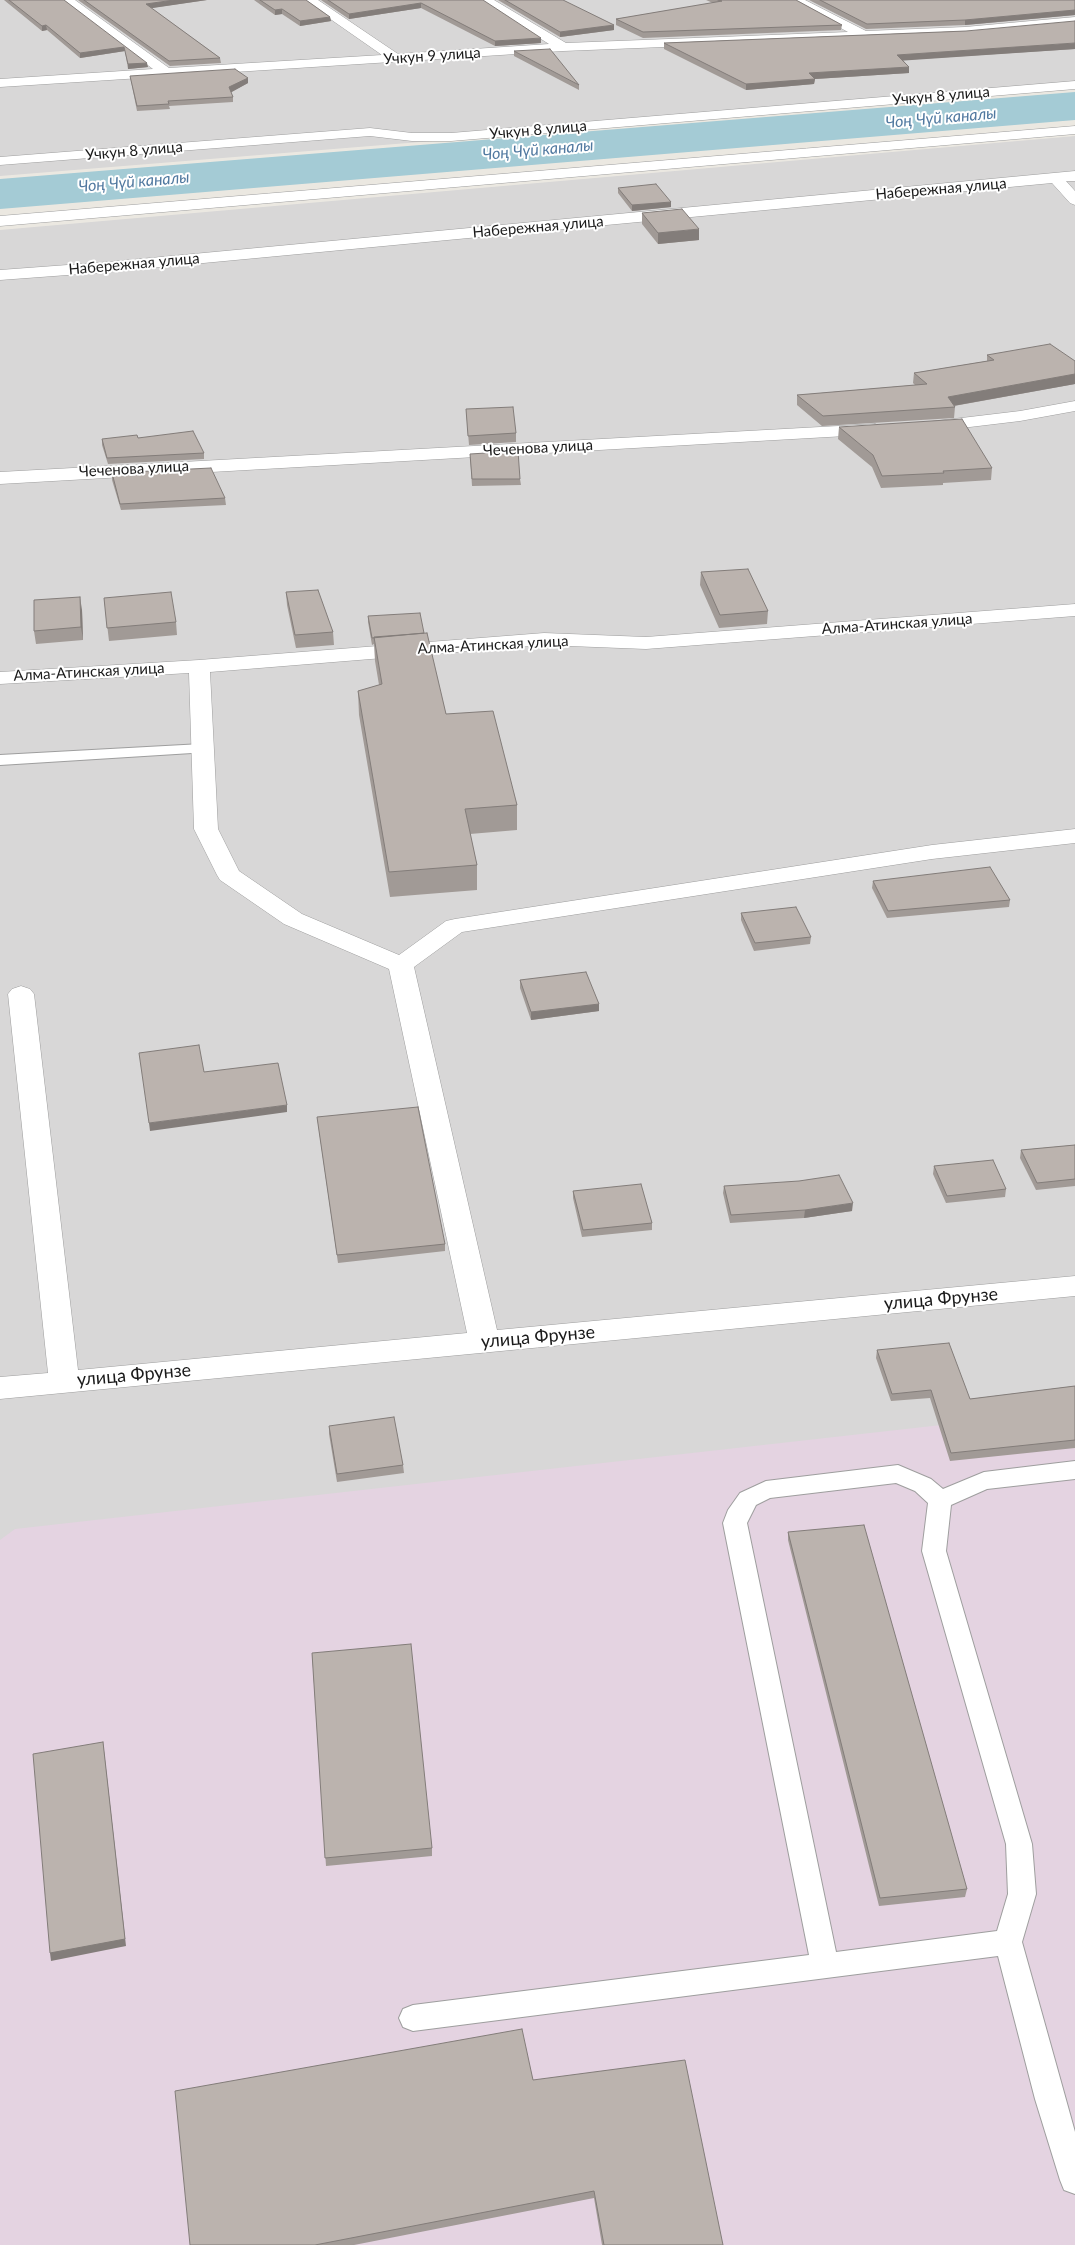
<!DOCTYPE html>
<meta charset="utf-8">
<style>
body{margin:0}
canvas{display:block;background:#ebe8e1}
</style>
<canvas width="1075" height="2245"></canvas>
<script>
const c = document.querySelector('canvas').getContext('2d');
c.lineJoin = 'round';
function fill(path, color) { c.fillStyle = color; c.fill(path, 'evenodd'); }
const poly = rows => new Path2D(rows.map(r => 'M' + r).join(''));
function strokePath(path, color, width, dash) { c.strokeStyle = color; c.lineWidth = width; c.lineCap = dash ? 'butt' : 'round'; c.setLineDash(dash || []); c.stroke(path); }
function label(font, color, halo, rows, align = 'center') {
  c.font = font + ' Lato,sans-serif'; c.lineWidth = 4; c.setLineDash([]); c.textBaseline = 'middle'; c.strokeStyle = halo; c.fillStyle = color; for (const [text, x, y, turn = 0] of rows) {
    c.save(); c.translate(x, y); c.rotate((+turn || 0) * Math.PI / 180); c.textAlign = isNaN(turn) ? turn : align; if (halo) c.strokeText(text, 0, 0); c.fillText(text, 0, 0); c.restore();
  }
}
fill(poly([
 [0,0,1075,0,1075,89,0,176],
 [1075,136,1075,2245,0,2245,0,230]
]), '#d8d7d7');
fill(poly([
 [1075,1410,1075,2245,0,2245,0,1540,15,1529]
]), '#e4d3e1');
fill(poly([
 [1075,92,1075,120,0,209,0,179]
]), '#a4cbd5');
const service = poly([
 [202,744,208,746,210,749,208,752,0,765,0,755,202,744],
 [1075,1461,1075,1479,987,1489,951,1505,946,1551,1032,1844,1036,1894,1022,1942,1075,2132,1075,2194,1064,2190,1060,2180,1035,2099,998,1956,413,2031,403,2027,399,2018,403,2009,413,2005,809,1955,723,1523,728,1510,740,1493,766,1481,898,1465,931,1479,943,1489,984,1472,1075,1461],
 [896,1483,915,1491,928,1503,922,1551,1006,1844,1008,1894,997,1931,836,1952,747,1523,756,1505,770,1498,896,1483]
]);
const minor = poly([
 [61,0,75,0,169,68,382,55,303,0,318,0,398,54,549,44,479,0,494,0,566,43,848,32,789,0,805,0,866,31,965,27,1075,17,1075,25,965,35,563,51,0,87,0,79,153,69,61,0],
 [1075,81,1075,89,451,141,412,141,370,136,0,165,0,157,370,128,412,133,451,133,1075,81],
 [1075,126,1075,134,0,226,0,216,1075,126],
 [1075,171,1075,181,1066,181,1075,191,1075,205,1070,203,1052,183,108,272,0,280,0,270,108,262,1075,171],
 [1075,401,1075,411,1020,421,928,432,922,431,919,427,922,423,928,422,1020,411,1075,401],
 [875,424,881,426,884,430,881,434,0,484,0,472,875,424],
 [1075,604,1075,616,646,649,544,645,210,672,218,829,239,871,302,914,399,955,446,921,455,919,932,845,1075,829,1075,843,932,859,462,932,414,967,497,1330,1075,1276,1075,1296,0,1399,0,1377,48,1373,8,994,12,989,21,986,30,989,34,994,78,1370,467,1333,389,969,284,924,220,880,217,875,194,829,189,673,0,684,0,672,199,660,544,633,646,637,1075,604]
]);
strokePath(service, '#9e9e9e', 2);
strokePath(minor, '#9e9e9e', 1);
fill(service, '#fff');
fill(minor, '#fff');
fill(poly([
 [4,0,64,0,148,67,128,69,125,51,80,58,47,30,42,31],
 [78,0,207,0,151,8,220,58,221,63,170,66],
 [254,0,306,0,330,17,331,21,300,26,282,14,275,15],
 [321,0,483,0,541,43,495,46,421,8,349,19],
 [498,0,563,0,614,30,560,37],
 [706,0,796,0,842,25,841,30,643,38,616,25,616,19,713,3],
 [809,0,1075,0,1075,15,965,25,866,29],
 [966,31,1075,49,903,60,909,67,909,73,815,79,814,84,746,90,664,49,664,43],
 [514,51,579,85,579,90,514,56],
 [130,76,248,78,248,83,231,92,233,97,233,102,169,106,170,109,137,111],
 [618,188,671,202,671,207,632,211,618,193],
 [642,213,699,240,658,244,642,224],
 [987,355,1075,361,1075,384,954,406,955,407,954,418,822,426,797,405,797,395,915,385,913,383,914,373,987,361],
 [466,409,516,433,516,442,469,445],
 [839,427,992,468,991,480,943,483,943,485,881,488,872,467,838,439],
 [138,438,204,453,204,459,108,464,102,445,102,439],
 [470,454,520,479,521,485,472,486],
 [112,473,225,498,226,505,121,510,112,480],
 [701,572,768,611,767,624,719,628,700,585],
 [286,592,333,632,334,645,296,648,287,605],
 [104,598,176,622,177,635,109,641],
 [82,610,83,640,36,644,34,631],
 [368,616,424,633,446,714,517,805,517,830,470,834,477,865,477,890,390,897,359,715,358,691,379,685,375,661,374,644,372,645,368,622],
 [873,881,1010,900,1009,907,887,918,872,888],
 [741,913,811,937,810,944,754,951,741,920],
 [520,980,599,1004,599,1011,531,1020,520,988],
 [317,1117,445,1244,445,1251,338,1263],
 [1075,1145,1075,1186,1036,1190,1020,1158,1021,1150],
 [934,1166,1006,1189,1005,1197,946,1203,933,1174],
 [724,1186,852,1211,804,1218,730,1223,723,1193],
 [573,1191,652,1223,652,1230,582,1237,573,1198],
 [877,1350,970,1399,1075,1386,1075,1448,950,1461,930,1398,891,1401,876,1358],
 [329,1426,403,1465,404,1473,337,1482,329,1434],
 [788,1532,967,1889,965,1897,879,1906,788,1540],
 [312,1653,432,1848,432,1856,326,1866],
 [533,2080,723,2245,602,2245,594,2198,354,2245,190,2245]
]), '#a19a96');
fill(poly([
 [174,0,207,0,146,9,146,4],
 [421,3,421,8,349,19,349,14],
 [282,9,282,14,275,15,275,10],
 [1075,10,1075,15,965,25,965,20],
 [330,17,331,21,300,26,300,21],
 [46,25,47,30,42,31,42,26],
 [614,25,614,30,560,37,560,32],
 [541,38,541,43,495,46,495,41],
 [1075,43,1075,49,897,61,897,55],
 [124,47,125,51,80,58,80,53],
 [147,63,148,67,128,69,128,64],
 [909,67,909,73,815,79,814,84,746,90,746,84,809,73],
 [248,78,248,83,230,93,229,87],
 [671,202,671,207,632,211,632,205],
 [699,229,699,240,658,244,658,233],
 [1075,374,1075,384,947,407,948,397],
 [80,597,82,610,83,640,81,627],
 [599,1004,599,1011,531,1020,531,1012],
 [287,1105,287,1112,150,1131,149,1123],
 [853,1203,852,1211,804,1218,805,1210],
 [103,1742,126,1946,51,1961,50,1953]
]), '#837d7a');
const building = poly([
 [9,0,64,0,147,63,128,64,124,47,80,53,46,25,42,26,9,0],
 [84,0,174,0,146,4,220,58,169,61,84,0],
 [260,0,306,0,330,17,300,21,282,9,275,10,260,0],
 [328,0,483,0,541,38,495,41,421,3,349,14,328,0],
 [505,0,563,0,614,25,560,32,505,0],
 [718,0,796,0,842,25,643,32,616,19,722,1,718,0],
 [820,0,1075,0,1075,10,965,20,867,24,820,0],
 [1075,21,1075,43,897,55,909,67,809,73,815,79,746,84,664,43,966,31,1075,21],
 [550,49,579,85,514,51,550,49],
 [235,69,248,78,229,87,233,97,168,101,169,104,137,106,130,76,235,69],
 [656,184,671,202,632,205,618,188,656,184],
 [682,209,699,229,658,233,642,213,682,209],
 [1050,344,1075,361,1075,374,948,397,955,407,823,416,797,395,927,384,914,373,994,360,987,355,1050,344],
 [513,407,516,433,468,436,466,409,513,407],
 [962,419,992,468,943,471,944,473,882,476,873,455,839,427,962,419],
 [193,431,204,453,107,458,102,439,137,435,138,438,193,431],
 [518,451,520,479,472,479,470,454,518,451],
 [211,468,225,498,120,504,112,473,211,468],
 [748,569,768,611,720,615,701,572,748,569],
 [318,590,333,632,295,635,286,592,318,590],
 [171,592,176,622,107,628,104,598,171,592],
 [80,597,81,627,34,631,34,600,80,597],
 [420,613,424,633,372,638,368,616,420,613],
 [427,633,446,714,493,711,517,805,465,809,477,865,389,872,358,691,382,684,374,637,427,633],
 [990,867,1010,900,888,911,873,881,990,867],
 [796,907,811,937,755,943,741,913,796,907],
 [586,972,599,1004,531,1012,520,980,586,972],
 [199,1045,204,1072,278,1063,287,1105,149,1123,139,1053,199,1045],
 [418,1107,445,1244,337,1255,317,1117,418,1107],
 [1075,1145,1075,1179,1037,1183,1021,1150,1075,1145],
 [993,1160,1006,1189,947,1196,934,1166,993,1160],
 [839,1175,853,1203,805,1210,731,1215,724,1186,799,1181,839,1175],
 [641,1184,652,1223,583,1230,573,1191,641,1184],
 [949,1343,970,1399,1075,1386,1075,1440,951,1453,931,1390,892,1394,877,1350,949,1343],
 [394,1417,403,1465,337,1474,329,1426,394,1417],
 [864,1525,967,1889,880,1898,788,1532,864,1525],
 [411,1644,432,1848,325,1858,312,1653,411,1644],
 [103,1742,125,1939,50,1953,33,1754,103,1742],
 [522,2029,533,2080,685,2060,723,2245,604,2245,594,2191,315,2245,190,2245,175,2091,522,2029]
]);
fill(building, '#bbb3ae');
strokePath(building, '#837d7a', 1);
label('15px', '#1a1a1a', '#fff', [
 ["Учкун 9 улица",432,56,-4],
 ["Учкун 8 улица",941,96,-5],
 ["Учкун 8 улица",538,130,-5],
 ["Учкун 8 улица",134,151,-5],
 ["Набережная улица",941,189,-5],
 ["Набережная улица",538,227,-5],
 ["Набережная улица",134,264,-5],
 ["Чеченова улица",538,448,-3],
 ["Чеченова улица",134,469,-3],
 ["Алма-Атинская улица",897,624,-4],
 ["Алма-Атинская улица",493,645,-3],
 ["Алма-Атинская улица",89,672,-3]
]);
label('italic 16px', '#5179a0', '#fff', [
 ["Чоң Чүй каналы",941,118,-5],
 ["Чоң Чүй каналы",538,150,-5],
 ["Чоң Чүй каналы",134,182,-5]
]);
label('18px', '#1a1a1a', '#fff', [
 ["улица Фрунзе",941,1299,-5],
 ["улица Фрунзе",538,1337,-5],
 ["улица Фрунзе",134,1375,-5]
]);
</script>
